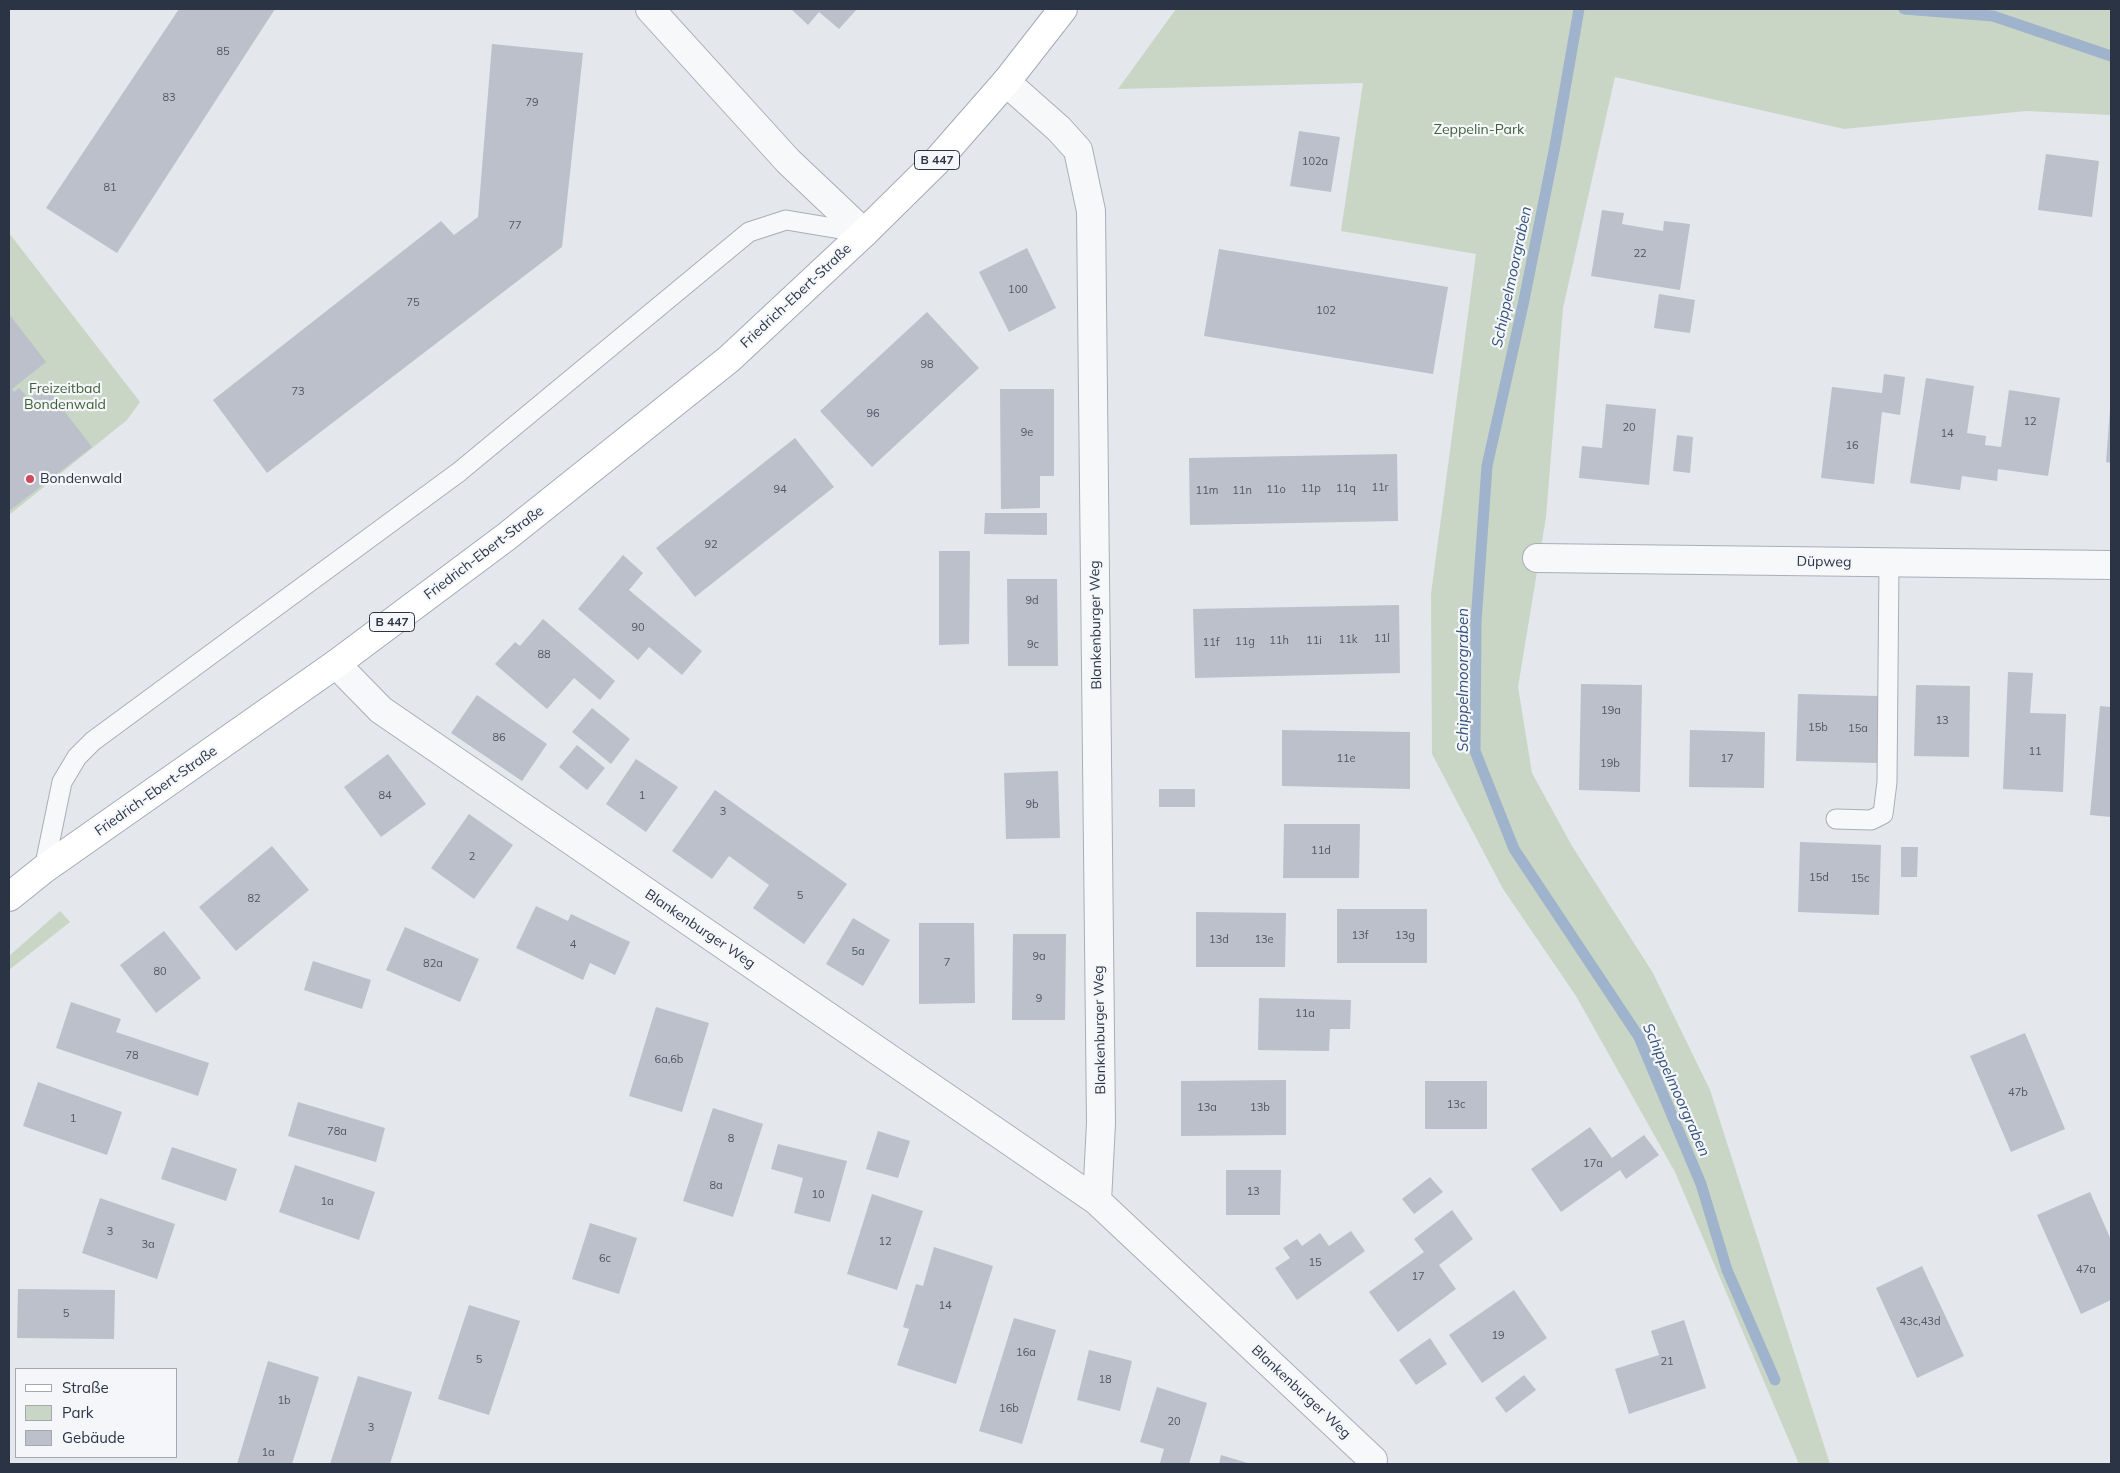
<!DOCTYPE html>
<meta charset="utf-8">
<style>
body{margin:0}
#map{position:relative;width:2120px;height:1473px;overflow:hidden;background:#e4e7ec;font-family:Mulish,sans-serif}
canvas{display:block}
.frame{position:absolute;inset:0;border:10px solid #2b3445;pointer-events:none}
.legend{position:absolute;left:15px;top:1368px;width:162px;height:90px;box-sizing:border-box;background:#f4f6f9;border:1px solid #a4a8b1;margin:0;padding:6px 9px;list-style:none;font-size:15px;color:#2b3445}
.legend li{display:flex;align-items:center;gap:10px;height:25px}
.legend b{width:25px;border:1px solid #a4a8b1}
</style>
<div id="map">
<canvas width="2120" height="1473"></canvas>
<div class="frame"></div>
<ul class="legend">
<li><b style="height:6px;background:#fff"></b>Straße</li>
<li><b style="height:14px;background:#c9d6c5"></b>Park</li>
<li><b style="height:14px;background:#bbc0ca"></b>Gebäude</li>
</ul>
</div>
<script>
const c = document.querySelector('canvas').getContext('2d');
c.lineJoin = 'round';
function fill(path, color) { c.fillStyle = color; c.fill(path, 'evenodd'); }
const poly = rows => new Path2D(rows.map(r => 'M' + r).join(''));
function strokePath(path, color, width, dash) { c.strokeStyle = color; c.lineWidth = width; c.lineCap = dash ? 'butt' : 'round'; c.setLineDash(dash || []); c.stroke(path); }
function label(font, color, halo, rows, align = 'center') {
  c.font = font + ' Mulish,sans-serif'; c.lineWidth = 4.5; c.setLineDash([]); c.textBaseline = 'middle'; c.strokeStyle = halo; c.fillStyle = color; for (const [text, x, y, turn = 0] of rows) {
    c.save(); c.translate(x, y); c.rotate((+turn || 0) * Math.PI / 180); c.textAlign = isNaN(turn) ? turn : align; if (halo) c.strokeText(text, 0, 0); c.fillText(text, 0, 0); c.restore();
  }
}
fill(poly([
 [1176,9,2111,9,2111,115,2026,111,1844,129,1615,77,1563,308,1546,517,1518,687,1532,773,1572,846,1653,973,1710,1090,1830,1464,1799,1464,1675,1172,1576,996,1503,889,1432,754,1431,594,1476,254,1341,231,1363,83,1118,89],
 [9,233,140,402,127,420,9,515],
 [60,911,70,922,9,970,9,956]
]), '#c9d6c5');
strokePath(poly([
 [1579,9,1555,146,1523,305,1487,466,1476,622,1475,751,1514,849,1639,1037,1701,1184,1727,1270,1775,1380],
 [1904,9,1993,16,2111,56]
]), '#9fb4cc', 11);
fill(poly([
 [179,9,275,9,117,253,46,208],
 [791,9,857,9,839,29,819,12,808,25],
 [492,44,583,53,562,247,267,473,213,400,441,221,454,235,478,217],
 [1299,131,1340,137,1331,192,1290,186],
 [2046,154,2099,161,2092,217,2038,210],
 [1602,210,1624,213,1622,224,1663,231,1664,221,1690,224,1680,290,1591,276],
 [1027,248,1056,308,1009,332,979,272],
 [1219,249,1448,287,1433,374,1204,336],
 [1659,294,1695,300,1690,333,1654,328],
 [927,312,979,368,872,467,820,411],
 [9,314,46,362,12,389,14,392,19,388,29,399,45,386,92,447,9,511],
 [1884,374,1905,377,1900,415,1882,412,1874,484,1821,478,1832,387,1882,393],
 [1926,378,1974,386,1967,433,1986,436,1985,445,2001,447,2009,390,2060,398,2048,476,1998,469,1997,481,1962,476,1960,490,1910,483],
 [1000,389,1054,389,1054,476,1040,476,1040,508,1001,509],
 [1606,404,1656,409,1649,485,1579,478,1582,446,1602,448],
 [2110,409,2111,409,2111,463,2106,462],
 [1677,435,1693,437,1690,473,1673,471],
 [795,438,834,487,695,597,656,548],
 [1397,454,1398,521,1190,525,1189,458],
 [985,513,1047,513,1047,535,984,534],
 [939,551,970,551,969,644,939,645],
 [623,555,643,573,629,590,702,651,682,675,649,647,638,660,578,609],
 [1007,579,1057,579,1058,666,1008,666],
 [1399,605,1400,673,1195,678,1193,609],
 [543,619,615,681,600,700,574,678,547,709,495,664,515,642,520,646],
 [2008,672,2033,673,2030,713,2066,714,2063,792,2003,789],
 [1581,684,1642,685,1640,792,1579,790],
 [1916,685,1970,686,1969,757,1914,756],
 [1798,694,1879,696,1878,763,1796,761],
 [477,695,547,744,522,781,451,733],
 [2100,706,2111,707,2111,817,2090,815],
 [592,708,630,739,611,764,572,732],
 [1282,730,1410,732,1410,789,1282,786],
 [1690,730,1765,732,1764,788,1689,787],
 [577,745,605,768,587,790,559,767],
 [388,754,426,804,381,837,344,787],
 [636,759,678,787,646,832,606,804],
 [1058,771,1060,838,1006,839,1004,773],
 [1159,789,1195,789,1195,807,1159,807],
 [715,790,847,884,804,944,753,908,769,885,729,856,712,879,672,851],
 [469,814,513,845,474,899,431,868],
 [1284,824,1360,824,1359,878,1283,878],
 [1800,842,1881,845,1879,915,1798,912],
 [272,846,309,890,236,951,199,907],
 [1901,847,1918,847,1917,877,1901,877],
 [536,906,568,921,571,914,630,942,615,975,590,963,583,980,516,948],
 [1337,909,1427,909,1427,963,1337,963],
 [1196,912,1286,913,1285,967,1196,967],
 [853,918,890,940,863,986,826,964],
 [919,923,974,923,975,1003,919,1004],
 [405,927,479,959,460,1002,386,970],
 [164,931,201,978,156,1013,120,965],
 [1013,934,1066,934,1065,1020,1012,1020],
 [313,961,371,980,362,1009,304,990],
 [1259,998,1351,1000,1350,1029,1330,1029,1329,1051,1258,1050],
 [71,1002,121,1019,116,1032,209,1063,198,1096,56,1048],
 [656,1007,709,1023,682,1112,629,1096],
 [2025,1033,2065,1129,2011,1152,1970,1056],
 [1286,1080,1286,1135,1181,1136,1181,1081],
 [1425,1081,1487,1081,1487,1129,1425,1129],
 [38,1082,122,1112,107,1155,23,1126],
 [298,1102,385,1128,376,1162,288,1136],
 [713,1108,763,1124,733,1217,683,1201],
 [1590,1127,1612,1158,1644,1135,1659,1155,1626,1179,1620,1170,1561,1212,1531,1169],
 [878,1131,910,1141,898,1178,866,1169],
 [778,1144,847,1161,830,1222,794,1213,803,1178,771,1169],
 [172,1147,237,1169,226,1201,161,1179],
 [295,1165,375,1192,359,1240,279,1212],
 [1226,1170,1281,1170,1280,1215,1226,1215],
 [1430,1177,1443,1192,1414,1214,1402,1199],
 [2090,1192,2111,1240,2111,1300,2081,1314,2037,1215],
 [872,1194,923,1211,897,1290,847,1274],
 [100,1198,175,1224,157,1279,82,1253],
 [1452,1210,1473,1239,1439,1265,1456,1289,1398,1332,1369,1292,1424,1252,1414,1239],
 [590,1223,637,1238,619,1294,572,1279],
 [1351,1231,1365,1251,1297,1300,1275,1268,1290,1258,1283,1248,1297,1239,1302,1246,1320,1233,1329,1246],
 [934,1247,993,1266,956,1384,897,1365,909,1329,903,1327,916,1284,923,1286],
 [1922,1266,1964,1356,1917,1378,1876,1288],
 [18,1289,115,1290,114,1339,17,1338],
 [1514,1290,1547,1338,1482,1383,1449,1335],
 [469,1305,520,1321,489,1415,438,1399],
 [1014,1318,1056,1330,1022,1444,979,1431],
 [1684,1320,1706,1388,1629,1414,1615,1369,1659,1355,1651,1331],
 [1430,1338,1447,1364,1416,1385,1399,1360],
 [1089,1350,1132,1361,1120,1411,1077,1400],
 [268,1361,319,1377,292,1464,237,1464],
 [1524,1375,1536,1390,1506,1413,1495,1398],
 [358,1376,412,1392,390,1464,330,1464],
 [1157,1387,1207,1403,1189,1464,1160,1463,1164,1449,1140,1442],
 [1221,1455,1251,1464,1219,1464]
]), '#bbc0ca');
const service = poly([
 [1836,819,1871,820,1883,814,1887,782,1889,563],
 [44,869,62,782,77,757,93,741,459,472,749,232,786,220,864,233]
]);
const minor = poly([
 [650,9,788,161,864,233],
 [1006,82,1059,129,1078,150,1091,211,1101,1123,1097,1201,1373,1460],
 [1537,558,2111,565],
 [336,664,381,710,1097,1201]
]);
const primary = poly([
 [9,897,44,869,336,664,506,537,729,359,864,233,936,162,1006,82,1063,9]
]);
strokePath(service, '#a9aeb7', 21);
strokePath(minor, '#a9aeb7', 30);
strokePath(primary, '#a3abb8', 30);
strokePath(service, '#f7f8fa', 19);
strokePath(minor, '#f7f8fa', 28);
strokePath(primary, '#fff', 28);
for (const [x, y, r, color] of [
 [30,479,5,"#d1495b"]
]) { const dot = new Path2D(); dot.arc(x, y, r, 0, 2 * Math.PI); c.fillStyle = color; c.fill(dot); strokePath(dot, '#f4f6f9', 2); }
label('11px', '#4f5766', null, [
 ["85",223,52],
 ["83",169,98],
 ["79",532,103],
 ["102a",1315,162],
 ["81",110,188],
 ["77",515,226],
 ["22",1640,254],
 ["100",1018,290],
 ["75",413,303],
 ["102",1326,311],
 ["98",927,365],
 ["73",298,392],
 ["96",873,414],
 ["12",2030,422],
 ["20",1629,428],
 ["9e",1027,433],
 ["14",1947,434],
 ["16",1852,446],
 ["11r",1380,488],
 ["11p",1311,489],
 ["11q",1346,489],
 ["94",780,490],
 ["11o",1276,490],
 ["11m",1207,491],
 ["11n",1242,491],
 ["92",711,545],
 ["9d",1032,601],
 ["90",638,628],
 ["11l",1382,639],
 ["11k",1348,640],
 ["11h",1279,641],
 ["11i",1314,641],
 ["11g",1245,642],
 ["11f",1211,643],
 ["9c",1033,645],
 ["88",544,655],
 ["19a",1611,711],
 ["13",1942,721],
 ["15b",1818,728],
 ["15a",1858,729],
 ["86",499,738],
 ["11",2035,752],
 ["11e",1346,759],
 ["17",1727,759],
 ["19b",1610,764],
 ["84",385,796],
 ["1",642,796],
 ["9b",1032,805],
 ["3",723,812],
 ["11d",1321,851],
 ["2",472,857],
 ["15d",1819,878],
 ["15c",1860,879],
 ["5",800,896],
 ["82",254,899],
 ["13f",1360,936],
 ["13g",1405,936],
 ["13d",1219,940],
 ["13e",1264,940],
 ["4",573,945],
 ["5a",858,952],
 ["9a",1039,957],
 ["7",947,963],
 ["82a",433,964],
 ["80",160,972],
 ["9",1039,999],
 ["11a",1305,1014],
 ["78",132,1056],
 ["6a,6b",669,1060],
 ["47b",2018,1093],
 ["13c",1456,1105],
 ["13a",1207,1108],
 ["13b",1260,1108],
 ["1",73,1119],
 ["78a",337,1132],
 ["8",731,1139],
 ["17a",1593,1164],
 ["8a",716,1186],
 ["13",1253,1192],
 ["10",818,1195],
 ["1a",327,1202],
 ["3",110,1232],
 ["12",885,1242],
 ["3a",148,1245],
 ["6c",605,1259],
 ["15",1315,1263],
 ["47a",2086,1270],
 ["17",1418,1277],
 ["14",945,1306],
 ["5",66,1314],
 ["43c,43d",1920,1322],
 ["19",1498,1336],
 ["16a",1026,1353],
 ["5",479,1360],
 ["21",1667,1362],
 ["18",1105,1380],
 ["1b",284,1401],
 ["16b",1009,1409],
 ["20",1174,1422],
 ["3",371,1428],
 ["1a",268,1453]
]);
for (const [x, y, w] of [
 [937,160,45],
 [392,622,45]
]) { const box = new Path2D(); box.roundRect(x - w / 2, y - 9.5, w, 19, 4); c.fillStyle = '#f4f6f9'; c.fill(box); strokePath(box, '#2b3445', 1); }
label('bold 12px', '#2b3445', null, [
 ["B 447",937,160],
 ["B 447",392,622]
]);
label('14px', '#3f6138', '#f4f6f9', [
 ["Zeppelin-Park",1479,130],
 ["Freizeitbad",65,389],
 ["Bondenwald",65,405]
]);
label('14px', '#2b3445', '#f4f6f9', [
 ["Friedrich-Ebert-Straße",796,296,-43],
 ["Friedrich-Ebert-Straße",484,553,-37],
 ["Düpweg",1824,562,1],
 ["Blankenburger Weg",1096,625,-91],
 ["Friedrich-Ebert-Straße",156,791,-35],
 ["Blankenburger Weg",700,929,34],
 ["Blankenburger Weg",1100,1030,-91],
 ["Blankenburger Weg",1301,1392,43]
]);
label('14px', '#2b3445', '#f4f6f9', [
 ["Bondenwald",40,479]
], 'left');
label('italic 15px', '#34527a', '#f4f6f9', [
 ["Schippelmoorgraben",1512,277,-78],
 ["Schippelmoorgraben",1463,680,-90],
 ["Schippelmoorgraben",1676,1090,66]
]);
</script>
